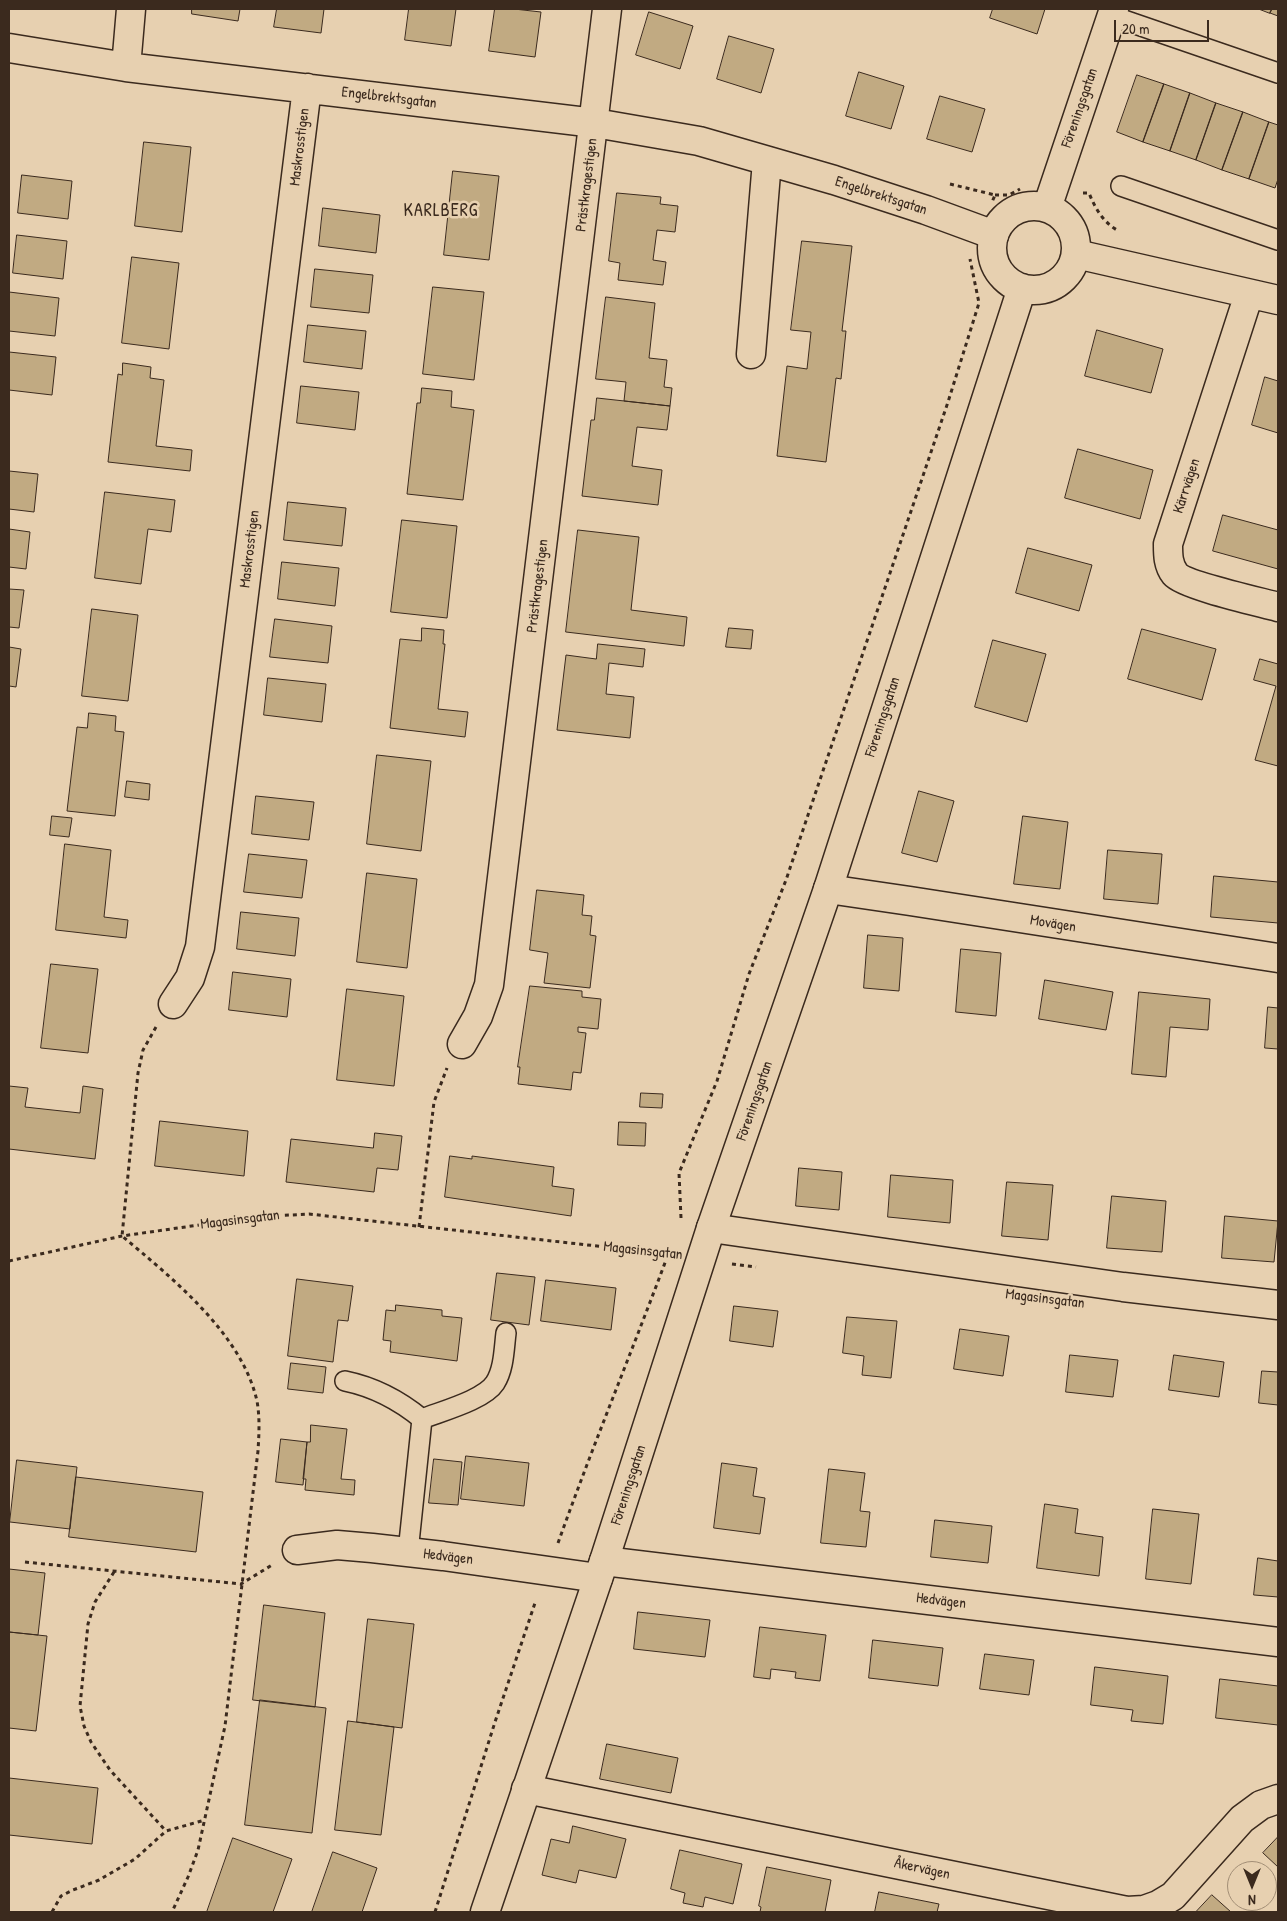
<!DOCTYPE html>
<html>
<head>
<meta charset="utf-8">
<style>
  body { margin:0 }
  #map { position:relative; width:1287px; height:1921px; overflow:hidden; background:#e7d0b0; font-family:"Patrick Hand",sans-serif }
  canvas { display:block }
  .frame { position:absolute; inset:0; border:10px solid #3b2a1e; pointer-events:none }
  .north { position:absolute; left:1227px; top:1861px; width:50px; height:50px; box-sizing:border-box; background:#e7d0b0; border:1px solid #a28e76; border-radius:50%; rotate:180deg; font-size:14px; font-weight:700; line-height:20px; text-align:center; color:#3b2a1e }
  .north::after { content:''; display:block; margin:auto; width:18px; height:22px; background:#3b2a1e; clip-path:polygon(50% 0,100% 100%,50% 72%,0 100%) }
  .scale { position:absolute; left:1114px; top:20px; width:95px; height:22px; box-sizing:border-box; border:2px solid #3b2a1e; border-top:0; padding-left:6px; font-size:15px; line-height:18px; white-space:nowrap; color:#3b2a1e; -webkit-text-stroke:4px #e7d0b0; paint-order:stroke }
</style>
</head>
<body>
<div id="map">
<canvas width="1287" height="1921"></canvas>
<div class="frame"></div>
<div class="north">N</div>
<div class="scale">20 m</div>
</div>
<script>
const ctx = document.querySelector('canvas').getContext('2d');
ctx.lineJoin = 'round';
function paint(path, color) { ctx.fillStyle = color; ctx.fill(path, 'evenodd'); }
function trace(path, color, width, dash) { ctx.strokeStyle = color; ctx.lineWidth = width; ctx.lineCap = dash ? 'butt' : 'round'; ctx.setLineDash(dash || []); ctx.stroke(path); }
function drawText(font, color, halo, rows, align = 'center') {
  ctx.font = font + ' "Patrick Hand",sans-serif'; ctx.lineWidth = 5; ctx.setLineDash([]); ctx.textBaseline = 'middle'; ctx.strokeStyle = halo; ctx.fillStyle = color; for (const [text, x, y, turn = 0] of rows) {
    ctx.save(); ctx.translate(x, y); ctx.rotate((+turn || 0) * Math.PI / 180); ctx.textAlign = isNaN(turn) ? turn : align; if (halo) ctx.strokeText(text, 0, 0); ctx.fillText(text, 0, 0); ctx.restore();
  }
}
const building = new Path2D(`
  M192,9H240L238,21L192,14Z
  M277,9H324L321,33L274,27Z
  M409,9H456L451,46L405,40Z
  M495,9H514L541,12L535,57L489,51Z
  M993,9H1045L1037,34L990,18Z
  M1259,9H1272L1270,13Z
  M1272,9H1278V16L1270,13Z
  M649,12L693,26L680,69L636,55Z
  M729,36L774,49L761,93L717,79Z
  M859,72L904,86L891,129L846,116Z
  M1137,75L1164,84L1143,142L1117,132Z
  M1164,84L1190,93L1170,151L1143,142Z
  M1190,93L1216,103L1196,160L1170,151Z
  M940,96L985,109L972,152L927,139Z
  M1216,103L1243,112L1222,170L1196,160Z
  M1243,112L1269,122L1249,179L1222,170Z
  M1269,122L1278,125V179L1275,188L1249,179Z
  M144,142L191,147L182,232L135,226Z
  M453,171L499,176L489,260L444,255Z
  M22,175L72,181L68,219L18,213Z
  M617,193L661,197L660,204L678,206L675,232L657,230L653,260L666,262L663,285L618,280L620,263L609,261Z
  M323,208L380,215L376,253L319,246Z
  M17,235L67,241L63,279L13,273Z
  M802,241L852,246L842,331H846L841,379L836,378L826,462L777,456L787,366L807,369L811,332L791,330Z
  M132,257L179,263L169,349L122,343Z
  M315,269L373,275L369,313L311,307Z
  M433,287L484,292L474,380L423,374Z
  M9,292L59,298L55,336L9,331Z
  M606,297L655,303L649,358L667,360L664,387L672,388L670,406L624,401L626,382L596,379Z
  M308,325L366,331L362,369L304,362Z
  M1097,330L1163,349L1151,393L1085,376Z
  M9,352L56,357L52,395L9,390Z
  M123,363L151,367L150,378L164,380L156,446L192,450L190,471L108,462L118,374L122,375Z
  M1265,377L1278,381V433L1252,425Z
  M301,386L359,392L355,430L297,423Z
  M422,388L452,391L451,407L474,410L463,500L407,494L417,403H420Z
  M597,398L670,406L667,430L637,427L632,466L662,470L658,505L582,496L591,420H594Z
  M1078,449L1153,470L1140,519L1065,498Z
  M9,471L38,474L34,512L9,509Z
  M105,492L175,500L171,532L148,529L141,584L95,578Z
  M288,502L346,508L342,546L284,540Z
  M1223,515L1278,530V569L1213,551Z
  M402,520L457,526L447,618L391,612Z
  M9,529L30,532L26,569L9,567Z
  M578,530L639,537L631,610L687,617L684,646L566,632Z
  M1028,548L1092,565L1079,611L1016,593Z
  M282,562L339,568L335,606L278,599Z
  M9,589L24,590L19,628L9,627Z
  M92,609L138,615L128,701L82,696Z
  M275,619L332,626L328,663L270,657Z
  M422,628L444,630L443,644H445L438,709L468,712L465,737L390,728L400,639L421,641Z
  M729,628L753,630L751,649L726,647Z
  M1142,629L1216,649L1202,700L1128,679Z
  M993,640L1046,654L1027,722L975,707Z
  M598,644L645,649L643,667L609,663L606,694L634,697L630,738L557,730L566,655L596,659Z
  M9,647L21,649L16,687L9,686Z
  M1260,659L1278,664V766L1255,760L1276,686L1254,680Z
  M268,678L326,684L322,722L264,715Z
  M89,713L116,716L115,731L124,732L115,816L67,811L77,727L87,728Z
  M377,755L431,761L421,851L367,844Z
  M127,781L150,784L149,800L125,797Z
  M919,791L954,801L937,862L902,853Z
  M256,796L314,802L309,840L252,834Z
  M52,816L72,818L69,837L50,835Z
  M1023,816L1068,822L1060,889L1014,884Z
  M65,844L111,850L104,917L128,920L126,938L56,930Z
  M1108,850L1162,854L1158,904L1104,899Z
  M249,854L307,860L302,898L244,892Z
  M367,873L417,879L407,968L357,962Z
  M1214,876L1278,882V923L1211,917Z
  M537,890L584,895L582,915L592,916L590,935L596,936L590,988L544,983L548,953L530,950Z
  M241,912L299,918L295,956L237,949Z
  M868,935L903,938L899,991L864,988Z
  M961,949L1001,953L996,1016L956,1012Z
  M51,964L98,969L88,1053L41,1048Z
  M233,972L291,979L287,1017L229,1010Z
  M1045,980L1113,992L1106,1030L1039,1019Z
  M530,986L582,991V997L601,999L598,1029L578,1027V1032L586,1033L581,1073L573,1072L571,1090L518,1084L520,1067H518Z
  M347,989L404,996L394,1086L337,1080Z
  M1139,992L1210,999L1208,1030L1170,1027L1166,1077L1132,1074Z
  M1268,1007L1278,1008V1049L1265,1048Z
  M9,1086L28,1088L25,1107L80,1113L83,1086L103,1089L95,1159L9,1149Z
  M641,1093L663,1094L662,1108L640,1107Z
  M160,1121L248,1131L244,1176L155,1166Z
  M619,1122L646,1123L645,1146L618,1145Z
  M375,1133L402,1136L398,1170L377,1168L374,1192L286,1182L291,1139L373,1148Z
  M450,1156L472,1159V1156L554,1167L552,1186L574,1189L571,1216L445,1197Z
  M799,1168L842,1172L839,1210L796,1206Z
  M891,1175L953,1180L950,1223L888,1217Z
  M1007,1182L1053,1185L1048,1240L1002,1236Z
  M1112,1196L1166,1201L1162,1252L1107,1248Z
  M1225,1216L1278,1221L1274,1262L1222,1258Z
  M497,1273L535,1277L529,1325L491,1320Z
  M297,1279L353,1286L348,1321L338,1320L333,1362L288,1356Z
  M546,1280L616,1288L611,1330L541,1321Z
  M396,1305L442,1310V1316L462,1318L457,1361L390,1352L391,1341L383,1340L386,1310L395,1311Z
  M734,1306L778,1311L773,1347L730,1341Z
  M847,1317L897,1321L891,1378L862,1375L864,1356L843,1353Z
  M960,1329L1009,1336L1003,1376L954,1369Z
  M1070,1355L1118,1360L1113,1397L1066,1392Z
  M1174,1355L1224,1362L1219,1397L1169,1390Z
  M291,1363L326,1367L323,1393L288,1389Z
  M1262,1371L1278,1372V1405L1259,1403Z
  M311,1425L347,1429L341,1479L355,1480L354,1495L305,1490L306,1479H303L307,1442H310Z
  M281,1439L307,1442L303,1485L276,1482Z
  M466,1456L529,1463L524,1506L461,1499Z
  M434,1459L462,1462L458,1505L429,1503Z
  M17,1460L77,1467L70,1529L10,1522Z
  M722,1463L757,1468L753,1496L765,1498L760,1534L714,1528Z
  M829,1469L865,1473L860,1511L870,1512L866,1547L821,1543Z
  M76,1477L203,1492L196,1552L69,1537Z
  M1045,1504L1078,1509L1075,1533L1103,1537L1099,1576L1037,1568Z
  M1153,1509L1199,1514L1191,1584L1146,1579Z
  M935,1520L992,1526L988,1563L931,1557Z
  M1258,1558L1278,1561V1597L1254,1595Z
  M9,1569L45,1573L38,1635L9,1632Z
  M264,1605L325,1613L315,1707L253,1700Z
  M638,1612L710,1620L705,1657L634,1649Z
  M368,1619L414,1624L402,1728L357,1722Z
  M760,1627L826,1635L820,1681L795,1678L796,1672L771,1669L770,1679L754,1677Z
  M9,1632L47,1636L36,1731L9,1728Z
  M873,1640L943,1648L938,1686L869,1678Z
  M985,1654L1034,1660L1029,1695L980,1689Z
  M1095,1667L1168,1676L1163,1724L1131,1721L1133,1710L1091,1705Z
  M1220,1679L1278,1686V1725L1216,1718Z
  M260,1700L326,1708L312,1833L245,1825Z
  M348,1721L394,1727L381,1835L335,1830Z
  M607,1744L678,1758L671,1793L600,1779Z
  M9,1778L98,1788L92,1844L9,1835Z
  M573,1826L626,1839L616,1878L579,1870L576,1883L542,1875L551,1839L569,1843Z
  M1278,1837V1867L1263,1853Z
  M233,1838L292,1859L273,1912H207Z
  M680,1850L742,1864L733,1904L705,1897L703,1907L683,1903L685,1893L671,1889Z
  M333,1852L377,1868L362,1912H312Z
  M767,1867L831,1880L825,1912H760L761,1907L759,1906Z
  M879,1892L939,1904L937,1912H875Z
  M1212,1895L1231,1912H1196Z`);
const path = new Path2D(`
  M950,184L995,195L992,202
  M1083,193H1089C1095,208 1103,222 1117,230
  M995,195H1009L1020,189
  M156,1027L143,1050L138,1073L122,1236C172,1278 242,1334 257,1401C260,1418 259,1434 258,1451L225,1726L198,1850L188,1877L172,1912
  M681,1218L679,1173L717,1081L749,974L786,880L948,402L979,303L970,259
  M419,1227L434,1102L447,1068
  M9,1261L122,1236L255,1217L309,1214L669,1254
  M732,1264L756,1267
  M558,1543C593,1445 633,1349 669,1252
  M25,1562L241,1584L272,1565
  M114,1572L95,1602L88,1624L80,1706L84,1726L91,1742L110,1770L166,1831
  M52,1912L61,1896L73,1890L99,1880L135,1859L166,1831L205,1820
  M435,1912L495,1722L536,1600`);
const lane = new Path2D(`
  M1112,16L1278,73
  M1121,186L1278,240
  M345,1381C374,1387 399,1400 422,1419
  M408,1552L422,1419C442,1411 484,1400 495,1383C504,1369 504,1349 506,1333`);
const street = new Path2D(`
  M9,48L126,67L595,123L699,141L834,180L926,210L994,235
  M126,67L131,9
  M1076,254L1278,300
  M1249,294L1168,544C1168,555 1168,565 1175,574C1184,585 1260,602 1278,607
  M751,354L767,161
  M828,889L910,901L1278,958
  M173,1004L190,978L200,947L307,88
  M462,1044L478,1016L489,985L607,9
  M711,1228L1123,1287L1278,1305
  M297,1550L337,1545L372,1548L443,1556L598,1578
  M604,1561L1278,1642
  M526,1789L1127,1911L1144,1910L1158,1905L1173,1896L1242,1819L1261,1805L1278,1799`);
const secondary = new Path2D(`
  M992 248a42 42 0 1 1 84 0a42 42 0 1 1-84 0Z
  M1047,208L1114,9
  M485,1912L604,1561L711,1228L828,889L1022,288`);
const streetNames = [
  ["Engelbrektsgatan",389,98,7],
  ["Föreningsgatan",1080,108,-71],
  ["Maskrosstigen",300,147,-83],
  ["Prästkragestigen",587,185,-83],
  ["Engelbrektsgatan",881,196,18],
  ["Kärrvägen",1187,486,-72],
  ["Maskrosstigen",250,549,-83],
  ["Prästkragestigen",538,586,-83],
  ["Föreningsgatan",883,717,-72],
  ["Movägen",1053,924,9],
  ["Föreningsgatan",755,1101,-71],
  ["Magasinsgatan",240,1220,-7],
  ["Magasinsgatan",643,1251,6],
  ["Magasinsgatan",1045,1299,7],
  ["Föreningsgatan",629,1485,-72],
  ["Hedvägen",448,1557,7],
  ["Hedvägen",941,1601,7],
  ["Åkervägen",922,1869,12]
];
const quarterNames = [
  ["KARLBERG",441,211]
];
paint(building, '#c1aa82');
trace(building, '#3b2a1e', 1);
trace(lane, '#3b2a1e', 22);
trace(street, '#3b2a1e', 31);
trace(secondary, '#3b2a1e', 31);
trace(path, '#3b2a1e', 3, [4, 4]);
trace(lane, '#e7d0b0', 19);
trace(street, '#e7d0b0', 28);
trace(secondary, '#e7d0b0', 28);
drawText('15px', '#3b2a1e', '#e7d0b0', streetNames);
ctx.letterSpacing = '1px';
drawText('18px', '#3b2a1e', '#e7d0b0', quarterNames);
ctx.letterSpacing = '0px';
</script>
</body>
</html>
